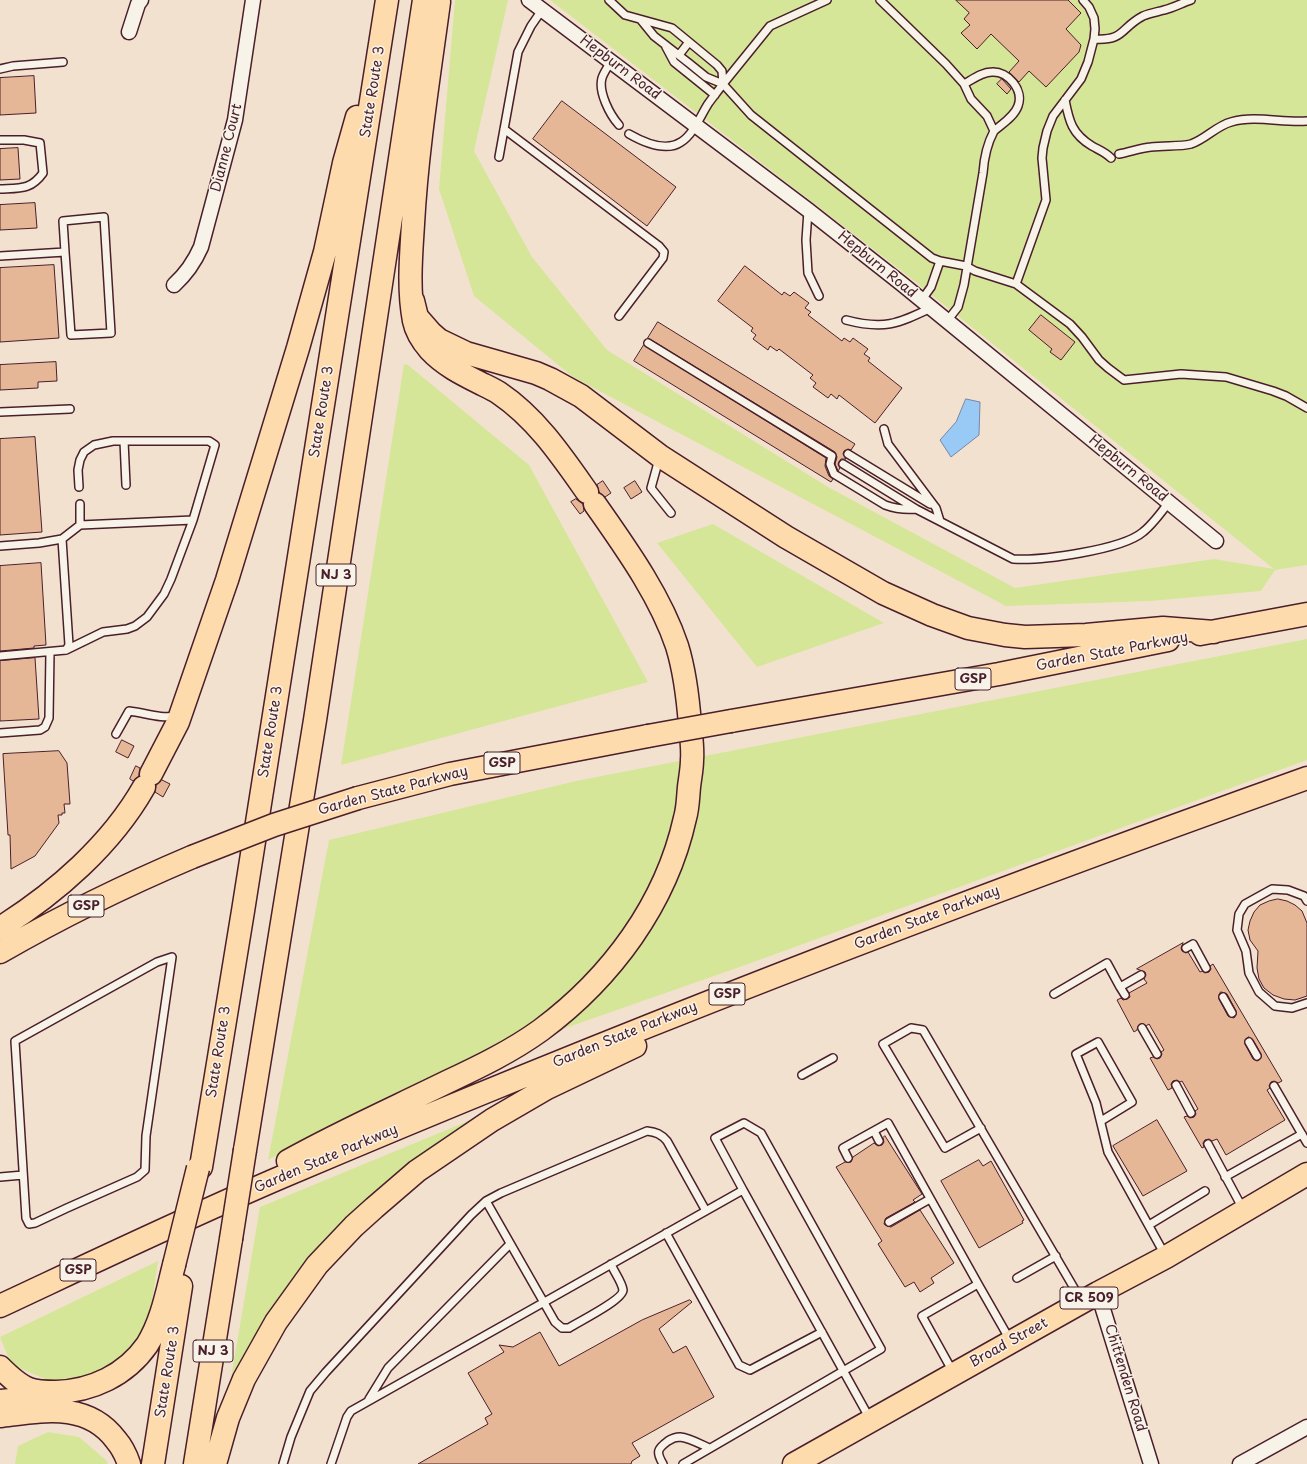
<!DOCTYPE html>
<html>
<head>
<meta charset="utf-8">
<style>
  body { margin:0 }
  canvas { display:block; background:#f2e1cf }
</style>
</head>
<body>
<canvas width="1307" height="1464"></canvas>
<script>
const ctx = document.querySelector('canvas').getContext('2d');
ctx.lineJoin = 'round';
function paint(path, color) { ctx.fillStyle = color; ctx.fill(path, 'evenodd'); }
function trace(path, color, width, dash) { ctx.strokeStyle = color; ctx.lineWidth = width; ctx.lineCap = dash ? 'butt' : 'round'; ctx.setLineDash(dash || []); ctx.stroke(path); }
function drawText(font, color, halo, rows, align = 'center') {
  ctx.font = font + ' "Playpen Sans",sans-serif'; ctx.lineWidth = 3; ctx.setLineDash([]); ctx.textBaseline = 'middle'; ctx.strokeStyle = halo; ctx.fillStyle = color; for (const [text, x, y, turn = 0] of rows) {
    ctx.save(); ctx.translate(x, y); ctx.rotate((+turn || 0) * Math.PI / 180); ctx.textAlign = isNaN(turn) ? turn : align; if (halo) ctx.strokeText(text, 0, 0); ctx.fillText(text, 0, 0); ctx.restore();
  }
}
const green = new Path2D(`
  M455,0H508L474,151L532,257L607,350L828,487L1015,588L1214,559L1274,569L903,272L550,0H1307V565L1275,570L1261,591L1151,601L1006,606L573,377L474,296L439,189Z
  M404,364L408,365L529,465L648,682L341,765Z
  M713,524L884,623L757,667L657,543Z
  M1307,639V760L751,963L440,1072L380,1100L268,1160L329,840L576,781Z
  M473,1119L443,1146L405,1173L229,1390L260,1207Z
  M158,1261L149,1322L119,1360L81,1381L47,1380L11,1364L0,1337Z
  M48,1432L79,1437L107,1461L108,1464H15L18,1446Z`);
const water = new Path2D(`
  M966,399L980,402L979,435L951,457L940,440L956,422Z`);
const building = new Path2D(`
  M956,0H1068L1081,13L1066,29L1081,45L1079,52L1046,87L1029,71L1019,82L1009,72L1019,61L991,34L977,49L961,33L970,25L964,19L969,13Z
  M34,76L36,113L0,115V78Z
  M1002,79L1011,89L1007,94L997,84Z
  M562,101L676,187L647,226L533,139Z
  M18,148L20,179L0,180V149Z
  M35,203L37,228L0,230V205Z
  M54,265L59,338L0,342V268Z
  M745,266L782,295L784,292L790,296L794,292L809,303L805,308L811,312L808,315L842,341L844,338L850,342L853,338L868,349L864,354L870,358L868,361L902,388L875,423L839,395L837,399L831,394L828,398L813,387L816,383L810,378L813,375L779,349L777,351L770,346L768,350L753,339L756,335L751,331L753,328L718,301Z
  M1041,315L1075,342L1061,360L1050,352L1052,349L1029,330Z
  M658,322L855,444L851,450L848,449L844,451L843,454L846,459H841L839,462L838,464L840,468L838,471L835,464L837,457L835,452L648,338Z
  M644,345L826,458L825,466L829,476L833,479L831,482L634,361Z
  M56,362L57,381L38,382V388L0,390V365Z
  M35,437L42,532L0,535V439Z
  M603,481L611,493L605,497L599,492L597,485Z
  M635,481L642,492L631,499L624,488Z
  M576,499L583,504L584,511L580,514L571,502Z
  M41,563L46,645L34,646V648L0,651V566Z
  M35,658L39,719L0,721V661Z
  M122,740L134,746L128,758L116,752Z
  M59,751L67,763L70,804H64L65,813H62V815H58L59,823L35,856L11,869L10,835H8L3,754Z
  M136,766L140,768L139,776L133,781L130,779Z
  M162,780L170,784L163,797L155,792L156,785Z
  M1278,899L1287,901L1295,905L1302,911L1307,923V996L1295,1000L1284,999L1273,995L1264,988L1259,979L1257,968L1258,951L1250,940L1248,930L1250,921L1254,912L1260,905L1269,901Z
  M1183,943L1181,948L1182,951L1186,953L1188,952L1200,972L1202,971L1205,973L1209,972L1211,969L1210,966L1213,964L1282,1081L1278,1083L1274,1081L1271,1082L1269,1086L1270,1088L1267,1090L1285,1120L1226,1155L1217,1139L1212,1141L1209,1139L1205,1140L1203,1143L1204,1147L1202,1148L1184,1117L1187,1116L1190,1118L1194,1117L1196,1114L1195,1111L1198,1109L1182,1081L1180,1082L1177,1080L1173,1081L1171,1084L1172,1088L1168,1090L1150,1058L1153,1057L1157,1059L1160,1058L1162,1054L1161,1052L1164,1050L1149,1024L1146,1026L1144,1024H1140L1138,1026L1137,1030L1134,1032L1117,1000L1121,998L1123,1000L1127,999L1130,997L1129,993L1147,983L1144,979L1146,975L1145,972L1137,969ZM1221,992L1225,993L1227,994L1236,1011V1015L1234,1018L1230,1017L1228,1016L1219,999V995ZM1249,1037L1253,1040L1261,1054V1058L1259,1060L1257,1061L1253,1059L1245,1044V1040Z
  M1157,1120L1187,1171L1143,1196L1113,1146Z
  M885,1136L922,1194L913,1200L915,1202L886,1218L885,1220L884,1224L887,1226L891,1227L920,1210L954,1263L931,1278L934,1283L920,1292L914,1282L905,1287L878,1244L882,1241L836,1167L845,1162H851L853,1157L874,1143L878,1146L882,1145L884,1142L883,1138Z
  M979,1160L983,1166L991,1161L1024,1220L1022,1221L1023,1223L979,1248L941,1181Z
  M690,1300L692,1302L659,1329L673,1353L686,1346L714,1397L632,1443L640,1456L632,1461L631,1464H418L488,1424L485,1418L492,1414L468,1373L504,1352L499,1345L513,1347L540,1332L559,1366L642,1320Z`);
const lane = new Path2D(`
  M609,0L625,15L672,28L717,65L722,71L723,84
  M880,0L946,64L964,84L971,99L987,116L994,131C987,144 984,158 983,173L964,285L958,307L947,321
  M641,20L654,36L690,64L706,77L723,84
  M1094,39C1125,41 1120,28 1143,16C1150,13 1157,12 1164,10C1173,8 1182,3 1191,0
  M666,47L674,62L715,95
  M679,55L689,42
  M611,61C608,67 604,72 602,78C598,92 610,115 619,125
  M0,69L13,66L63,62
  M723,84L770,26L827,0
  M964,84C973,79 982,72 992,72C1008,71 1024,90 1018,106C1014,117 1002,124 994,131
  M1065,100C1069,121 1072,134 1092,146C1099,150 1105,152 1111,158
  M504,129L659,246L664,252L663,258L619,316
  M629,134C643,142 666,152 681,142C693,135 701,115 708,104C713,97 718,91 723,84L751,115L932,258L940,261L966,266L975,271L1016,284L1070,324L1082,337L1099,360L1108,368L1124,380L1181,374L1226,377L1273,391L1286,396L1307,408
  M0,140H24L40,143L43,173C31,190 20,188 0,189
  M1119,154C1130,152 1140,148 1151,147C1164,145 1179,147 1191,144C1206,139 1216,126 1231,122C1256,115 1282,123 1307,121
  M499,157L518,52L531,26L542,10
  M808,211L806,240L808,273L819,296
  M0,256L65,252L71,335L111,333L104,217L63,221L65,252
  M1016,284L1046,200L1042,158L1043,148L1047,131L1053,116L1081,79L1088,62L1094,39L1095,29L1094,18L1089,7L1083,0
  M921,301L931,287L940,261
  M846,320C884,330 897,324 931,308
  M648,343L832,456L830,464L834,474L885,505C896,509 905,510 916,509L1013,559C1040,561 1122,550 1143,532C1153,524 1161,513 1169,502
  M0,412L70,409
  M884,429L888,444L936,508L940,521
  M124,441L126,485
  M848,454L930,504
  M659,459L651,488L671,513
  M843,464L916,509
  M79,487L78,470L80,460L84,452L94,445L113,441H209L215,445L193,520
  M80,504V525
  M0,546L39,543L62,539L69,645L66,650
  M0,656L66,650L103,632L127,629L135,626L147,617L164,594L171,579L193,520L80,525L62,539
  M0,733L40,730L45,727L49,718L50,652
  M116,734L129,711C146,713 160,719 177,716
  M1307,901L1304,896L1288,890L1272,889L1245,904L1239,914L1237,930L1246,951L1249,973L1259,992L1275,1006L1292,1008L1307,1003
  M1186,948L1193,944L1206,968
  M172,957L146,1136L145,1170L137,1177L67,1208L35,1223L29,1224L26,1218L15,1041L157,962Z
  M1054,994L1107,963L1120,987
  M1125,995L1120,987L1141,975
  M1223,997L1232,1013
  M1142,1028L1157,1054
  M1249,1042L1257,1056
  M802,1075L833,1058
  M1176,1085L1191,1113
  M1274,1086L1307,1143
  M1101,1121L1132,1102L1098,1042L1076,1054L1096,1103L1108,1152L1165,1255
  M981,1128L945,1148L883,1044L911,1028L923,1030C976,1120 1029,1210 1081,1300
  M874,1131L879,1141
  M1208,1144L1243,1209
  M848,1158L843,1148L888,1123L978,1284
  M0,1177L23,1175
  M1225,1177L1302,1134
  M486,1201L555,1322L562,1328H569C578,1322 623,1300 623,1290C622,1282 614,1272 611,1264
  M889,1222L930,1199
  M1149,1225L1205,1191
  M666,1233L739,1365L750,1370L822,1332
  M1017,1278L1056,1256
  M953,1372L922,1316L978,1284L1010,1340
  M369,1399L388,1368L510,1244
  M283,1464L291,1437L310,1391L326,1372L471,1215L486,1201L501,1193L647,1131C656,1132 661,1134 667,1141L706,1211
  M331,1464L347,1417L351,1411L743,1190L870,1419
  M663,1464C656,1452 657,1449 668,1441C671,1439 676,1437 680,1437C690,1438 700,1444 709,1448
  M683,1464L881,1349L761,1133L744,1123L715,1138L743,1190`);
const street = new Path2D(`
  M529,0L808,210L902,284L1216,541
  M129,32L138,4L141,0
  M174,285C186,274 194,263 201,247L235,120L253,0
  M1098,1293L1151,1464
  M1240,1464L1307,1427`);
const primary = new Path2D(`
  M794,1464L1098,1293L1166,1257L1307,1174`);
const highway = new Path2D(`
  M439,2C429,76 417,150 413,224C411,256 408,289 414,321C416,331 423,342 430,350C444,365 462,374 480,383C486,386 493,389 499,393C536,418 561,455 587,492
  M413,301L417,317L431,333L439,340L466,353L536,373L550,379L581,396L660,456L786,537L883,593L932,615L968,628L1005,635L1025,637L1086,635L1163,628L1214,632
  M1200,634L1307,614
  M731,721L999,674L1168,640
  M151,774L178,722L227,580L298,348L325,252L344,163L357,117
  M358,798L450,774L648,736
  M0,928C56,893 111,845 144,787
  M0,952C62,916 126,885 192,857
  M245,1150L315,720L424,0
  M288,1161C340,1132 394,1108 447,1082C479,1067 512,1051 541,1030C611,978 666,904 685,818C688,808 688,797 689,787C690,778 692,769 692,760C693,748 691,736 690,725C688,698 685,672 677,646C660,595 625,547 595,504
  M201,1167L243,911L387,0
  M0,1306C94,1262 188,1217 284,1176C620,1033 962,901 1307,778
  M0,1367C8,1375 18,1385 29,1389C37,1392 47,1392 56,1392C92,1391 126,1375 147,1345C162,1321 167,1292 174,1265
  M0,1401L30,1398L40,1394
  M0,1416C42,1411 87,1401 116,1440C122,1447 126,1455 129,1464
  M153,1464L181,1286
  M195,1464L231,1239
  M215,1464L228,1418L244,1379L276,1322L317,1265L354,1226L374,1208L417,1171L492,1120L547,1088L635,1046`);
const highwayBridge = new Path2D(`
  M648,736L731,721
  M192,857L274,825L358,798
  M231,1239L245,1150
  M174,1265L198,1168`);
const shields = [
  [336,575,40],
  [973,679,36],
  [502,763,36],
  [86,906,36],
  [727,994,36],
  [78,1270,36],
  [1089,1298,58],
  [213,1351,40]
];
const shieldNames = [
  ["NJ 3",336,575],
  ["GSP",973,679],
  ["GSP",502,763],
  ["GSP",86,906],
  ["GSP",727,994],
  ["GSP",78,1270],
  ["CR 509",1089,1298],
  ["NJ 3",213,1351]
];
const streetNames = [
  ["Hepburn Road",620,68,37],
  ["State Route 3",373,92,-81],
  ["Dianne Court",227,148,-76],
  ["Hepburn Road",877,265,39],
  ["State Route 3",322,412,-81],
  ["Hepburn Road",1128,469,39],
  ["Garden State Parkway",1112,652,-11],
  ["State Route 3",271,732,-81],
  ["Garden State Parkway",393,791,-15],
  ["Garden State Parkway",927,918,-21],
  ["Garden State Parkway",625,1035,-22],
  ["State Route 3",219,1052,-81],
  ["Garden State Parkway",326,1159,-23],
  ["Broad Street",1009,1343,-29],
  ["State Route 3",168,1372,-81],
  ["Chittenden Road",1125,1378,73]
];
paint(green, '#d6e699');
paint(water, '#99c9f5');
trace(water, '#7985a4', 1);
paint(building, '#e6b796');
trace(building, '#4a1f2b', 1);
trace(lane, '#4a1f2b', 10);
trace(street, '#4a1f2b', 17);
trace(primary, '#4a1f2b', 25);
trace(highway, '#4a1f2b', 25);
trace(lane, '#f7f3e8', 7);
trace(street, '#f7f3e8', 14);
trace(primary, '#fedbac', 22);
trace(highway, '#fedbac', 22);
trace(highwayBridge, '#4a1f2b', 25, []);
trace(highwayBridge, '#fedbac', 22);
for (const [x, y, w] of shields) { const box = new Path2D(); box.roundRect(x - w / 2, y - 11, w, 22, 3); ctx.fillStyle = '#f7f3e8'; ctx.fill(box); trace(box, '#4a1f2b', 1); }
drawText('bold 13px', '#4a1f2b', null, shieldNames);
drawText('14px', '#4a1f2b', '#f7f3e8', streetNames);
</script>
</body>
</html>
